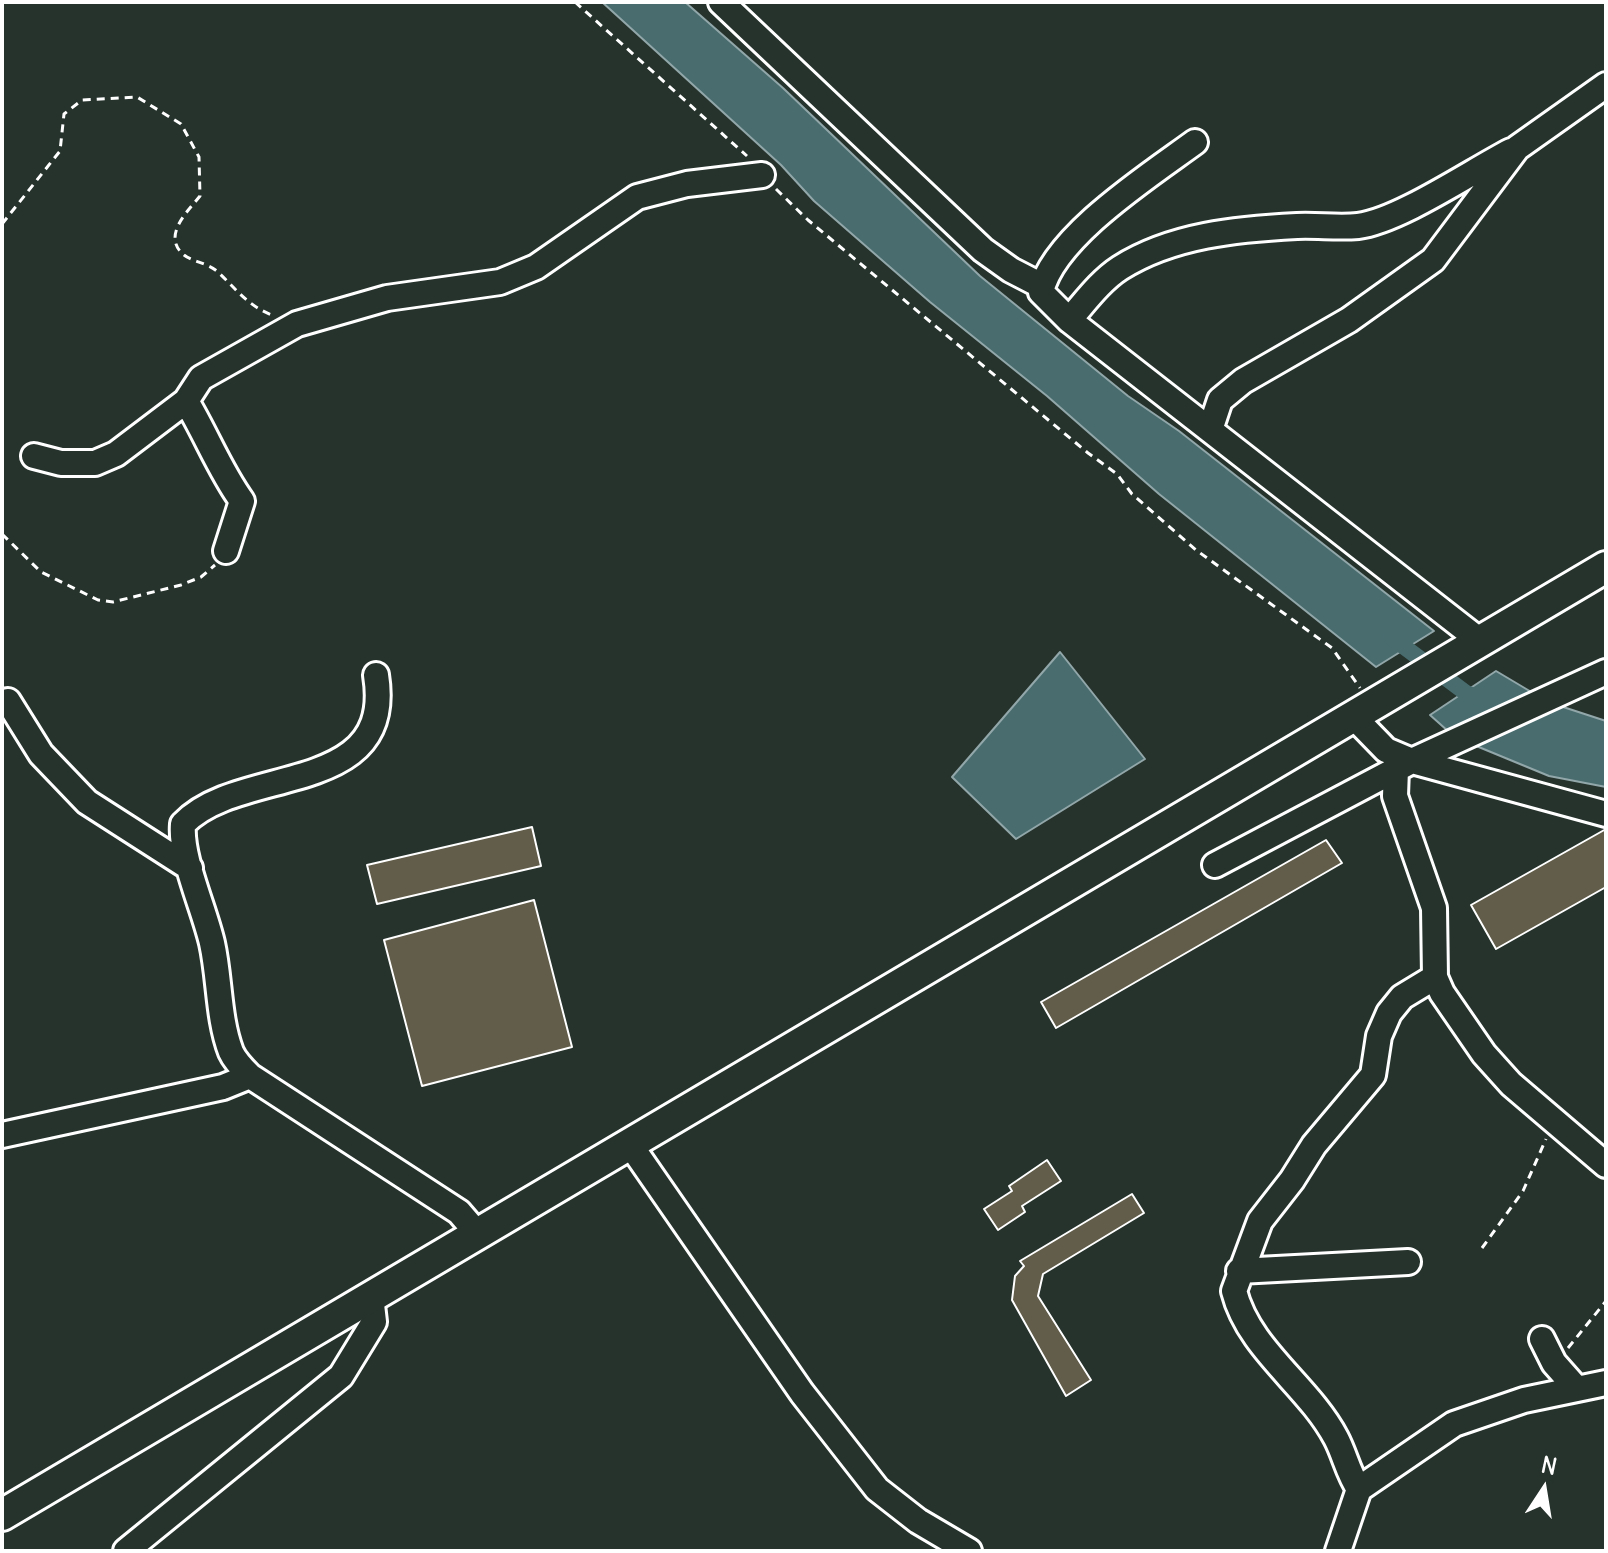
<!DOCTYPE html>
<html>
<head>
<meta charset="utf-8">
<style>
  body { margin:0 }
  #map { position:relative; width:1608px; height:1553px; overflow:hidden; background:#26332d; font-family:Delius,sans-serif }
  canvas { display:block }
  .frame { position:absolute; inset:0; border:4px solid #fff; pointer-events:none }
  .north { position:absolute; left:1504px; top:1449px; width:80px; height:80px; -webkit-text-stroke:6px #26332d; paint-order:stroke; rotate:12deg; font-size:22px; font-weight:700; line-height:32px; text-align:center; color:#fff }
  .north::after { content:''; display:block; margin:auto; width:28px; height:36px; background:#fff; clip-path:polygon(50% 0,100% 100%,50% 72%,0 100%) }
</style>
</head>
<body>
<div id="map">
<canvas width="1608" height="1553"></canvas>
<div class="frame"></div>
<div class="north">N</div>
</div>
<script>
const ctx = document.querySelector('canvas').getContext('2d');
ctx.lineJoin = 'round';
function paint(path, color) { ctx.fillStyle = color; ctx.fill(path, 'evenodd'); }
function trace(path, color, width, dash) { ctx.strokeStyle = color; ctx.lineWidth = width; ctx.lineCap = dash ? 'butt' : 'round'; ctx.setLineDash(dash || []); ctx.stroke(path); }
const water = new Path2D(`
  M602,2H685L783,88L980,276L1128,396L1179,431L1434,631L1376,667L1159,494L1047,396L930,302L814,201L781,165Z
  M1060,652L1145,759L1016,839L952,777Z
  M1496,671L1533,693L1449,732L1430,715Z
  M1554,704L1606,721V787L1549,776L1469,743Z`);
const canal = new Path2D(`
  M1391,637L1466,693L1484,700`);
const building = new Path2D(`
  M532,827L541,866L377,904L367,865Z
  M1606,829V887L1496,949L1471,905Z
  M1326,840L1342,863L1056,1028L1041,1002Z
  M534,900L572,1047L422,1086L384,940Z
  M1047,1160L1061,1181L1022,1206L1025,1212L998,1230L984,1209L1012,1191L1009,1186Z
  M1132,1194L1144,1213L1043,1274L1038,1296L1091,1380L1066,1396L1012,1300L1015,1276L1024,1266L1020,1261Z`);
const path = new Path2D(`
  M575,2L747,156
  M776,189L808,220L1088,453L1117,474L1132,494L1196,550L1332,648L1360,688
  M2,224L60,151L64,114L82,100L137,97L181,124L199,157L200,196C188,211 161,236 184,255C193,262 208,263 218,272C235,288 248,306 272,315
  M2,534L41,572L98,600L113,602L181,585L201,577L215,565
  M1482,1248L1523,1191L1546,1139
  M1568,1348L1606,1301`);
const minor = new Path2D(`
  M721,2L983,250L1011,270L1042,286
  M1195,142C1150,175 1053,237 1041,292L1069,320L1479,640
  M1069,320C1085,302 1100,281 1120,268C1172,235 1238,229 1297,226C1317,225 1338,228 1358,226C1399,221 1472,171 1511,151
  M186,401C206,434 220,471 242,501L226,551
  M1210,430L1220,400L1243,381L1349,320L1433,260L1517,148L1606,85
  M34,456L61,463H95L116,454L186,401L201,378L297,324L387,298L500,282L536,267L637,197L687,184L762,175
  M376,675C396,799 240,764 183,824C180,857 204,908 212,943C220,979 218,1018 231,1052C235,1061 243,1069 250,1076L459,1212L477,1233
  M8,701L41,754L87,802L190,868
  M1352,715L1386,750L1412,761L1606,814
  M1396,769L1395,796L1434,908L1435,977L1442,993L1484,1054L1511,1084L1606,1165
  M1215,865L1412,761L1606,672
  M2,1135L223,1087L250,1076
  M629,1143L802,1393L877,1489L918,1521L969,1551
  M1239,1271L1408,1262
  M1542,1339L1554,1363L1577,1389
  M1359,1489C1348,1473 1345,1455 1336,1438C1308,1385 1249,1350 1234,1291L1260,1221L1292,1180L1314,1145L1373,1075L1379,1036L1389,1013L1402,997L1435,977
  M126,1551L341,1376L374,1322L371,1296
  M1338,1551L1359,1489L1454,1424L1524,1400L1606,1383`);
const major = new Path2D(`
  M2,1515L1606,567`);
paint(water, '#496d6f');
trace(water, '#92a7a9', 2);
trace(canal, '#496d6f', 16);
paint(building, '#615d4a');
trace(building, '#fff', 2);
trace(minor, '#fff', 30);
trace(major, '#fff', 36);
trace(path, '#fff', 3, [8, 6]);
trace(minor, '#26332d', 24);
trace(major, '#26332d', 30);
</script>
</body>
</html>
